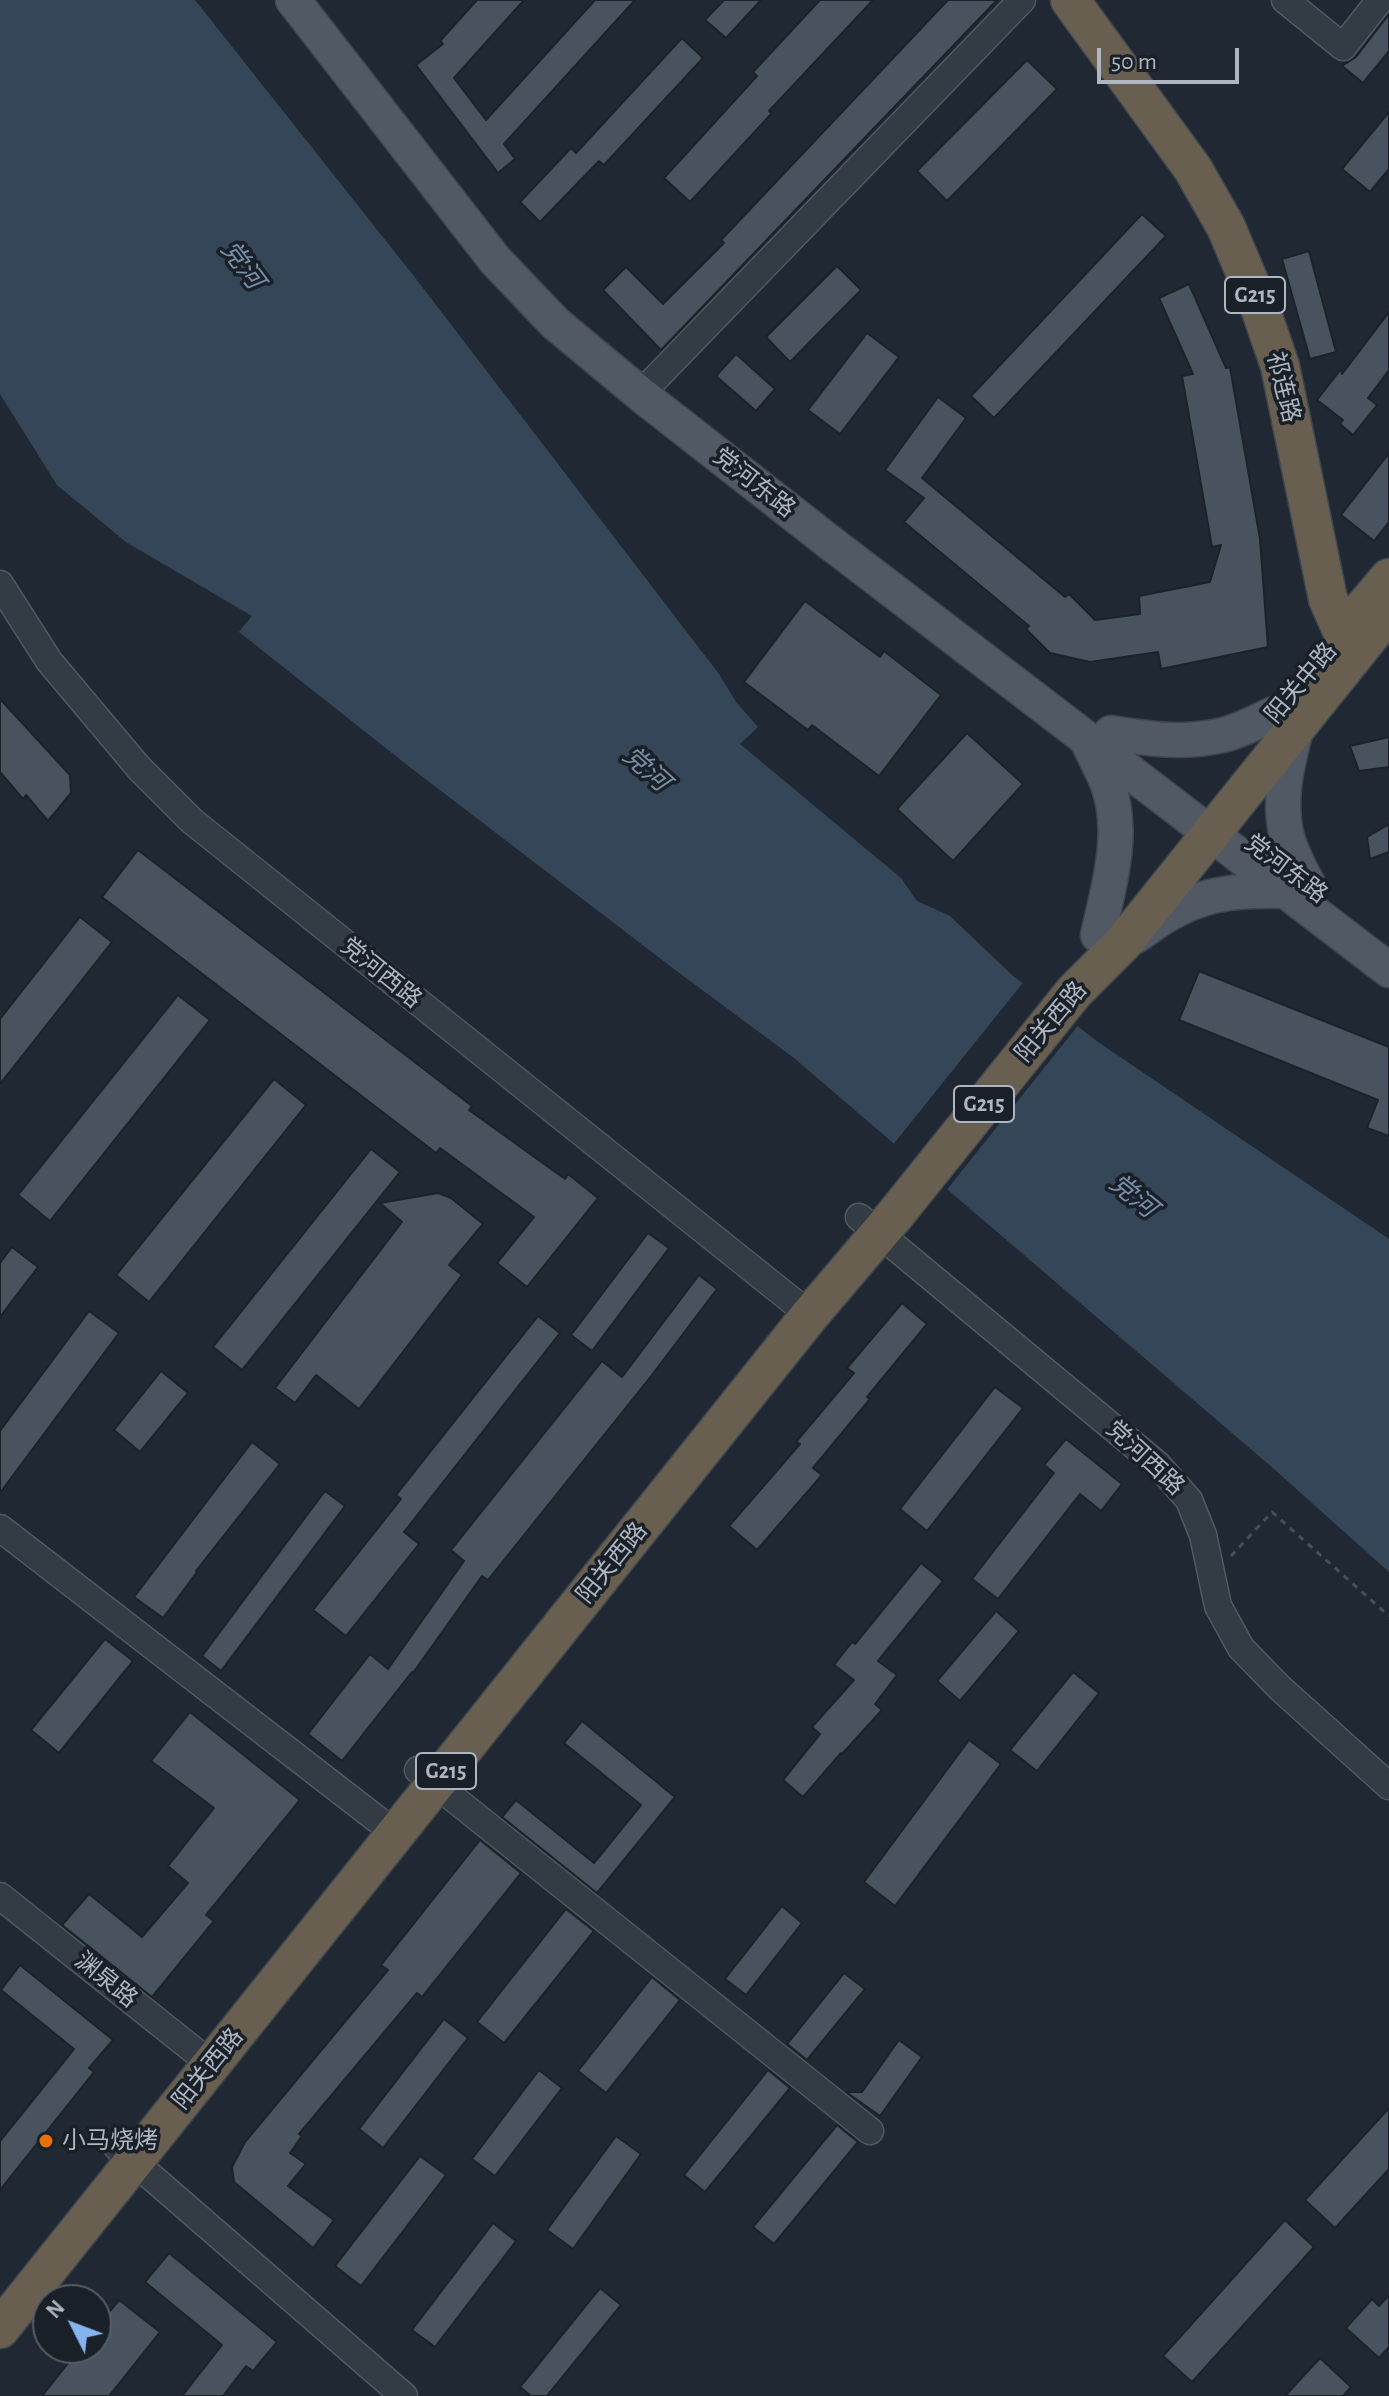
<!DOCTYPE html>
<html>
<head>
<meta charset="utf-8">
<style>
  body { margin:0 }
  #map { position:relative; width:1389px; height:2396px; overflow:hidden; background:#202933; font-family:"Alegreya Sans",sans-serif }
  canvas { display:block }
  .north { position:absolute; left:32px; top:2284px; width:80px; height:80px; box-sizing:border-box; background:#192028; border:2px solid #545c65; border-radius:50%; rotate:312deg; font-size:22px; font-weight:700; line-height:32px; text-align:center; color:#adb6c1 }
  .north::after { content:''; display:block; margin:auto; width:28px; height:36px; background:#86b3ed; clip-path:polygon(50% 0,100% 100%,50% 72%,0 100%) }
  .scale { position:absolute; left:1097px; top:48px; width:142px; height:36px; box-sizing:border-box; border:4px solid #adb6c1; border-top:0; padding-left:10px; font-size:24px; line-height:28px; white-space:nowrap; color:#adb6c1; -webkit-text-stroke:6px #192028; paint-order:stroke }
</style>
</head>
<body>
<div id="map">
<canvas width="1389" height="2396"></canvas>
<div class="north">N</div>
<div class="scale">50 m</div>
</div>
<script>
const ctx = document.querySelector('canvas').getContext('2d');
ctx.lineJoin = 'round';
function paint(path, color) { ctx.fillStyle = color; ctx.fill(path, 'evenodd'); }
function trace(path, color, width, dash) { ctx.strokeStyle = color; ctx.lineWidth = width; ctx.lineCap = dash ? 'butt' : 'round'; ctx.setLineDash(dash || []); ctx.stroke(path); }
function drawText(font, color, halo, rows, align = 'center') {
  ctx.font = font + ' "Alegreya Sans","Noto Sans SC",sans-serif'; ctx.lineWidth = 7; ctx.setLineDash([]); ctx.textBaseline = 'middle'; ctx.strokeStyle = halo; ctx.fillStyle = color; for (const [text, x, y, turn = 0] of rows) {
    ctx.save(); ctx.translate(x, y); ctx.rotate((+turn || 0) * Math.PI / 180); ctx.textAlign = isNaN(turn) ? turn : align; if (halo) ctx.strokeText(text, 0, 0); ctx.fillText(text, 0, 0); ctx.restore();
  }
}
const water = new Path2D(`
  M0,0H195L413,275L719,674L736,702L758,727L740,744L901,878L917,901L950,916L1013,976L1098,1042L1389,1239V1572L1274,1469L794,1058L678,972L411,768L239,632L252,616L126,542L57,485L0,394Z`);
const pier = new Path2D(`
  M1025,980L1080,1023L945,1192L892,1146Z`);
const building = new Path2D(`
  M477,0H524L454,78L486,120L595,0H635L504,144L515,159L498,173L416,65L443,44L440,41Z
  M724,0H761L726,38L705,20Z
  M820,0H873L769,111L772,113L690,202L664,178L757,76L753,72Z
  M948,0H997L661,350L603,290L626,267L663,304L724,243L721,240Z
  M1389,14V51L1363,83L1342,66L1356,57Z
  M682,38L703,58L604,165L599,161L540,222L520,202L571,148L576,153Z
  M1027,60L1057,89L947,201L917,171Z
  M1389,112V169L1370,192L1342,169Z
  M1142,214L1166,236L994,418L971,396Z
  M1309,251L1336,352L1310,359L1282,259Z
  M837,266L861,290L790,362L766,337Z
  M1189,284L1226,368L1230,367L1260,539L1268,647L1161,669L1158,652L1090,662L1050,653L1026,629L1029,626L904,522L924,498L885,470L938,397L966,418L922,478L1065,597L1069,594L1095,620L1140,614L1139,596L1210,582L1221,545L1212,547L1182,376L1193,374L1159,298Z
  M1389,312V370L1368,398L1377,405L1353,435L1340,424L1343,420L1317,400L1341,369L1342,374Z
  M867,333L899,357L840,434L808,410Z
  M736,354L775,389L756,411L716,376Z
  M1389,453V522L1374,541L1341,515Z
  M805,601L880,657L884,651L941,695L879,776L812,725L808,730L744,682Z
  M0,699L70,775L71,793L48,821L26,795L23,799L0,772Z
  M967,733L1023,784L953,861L897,809Z
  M1389,737V767L1359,771L1350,746Z
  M1389,824V852L1370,859L1367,837Z
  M138,850L472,1106L469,1110L565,1179L568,1174L598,1198L527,1287L497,1263L534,1217L440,1148L436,1153L102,897Z
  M80,917L112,942L0,1084V1019Z
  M1199,971L1389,1047V1136L1367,1128L1378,1100L1179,1020Z
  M178,995L210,1020L50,1221L18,1195Z
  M274,1079L306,1105L149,1302L116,1275Z
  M371,1149L400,1172L242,1370L213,1347Z
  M438,1193L451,1198L483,1224L449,1265L462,1275L359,1409L316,1375L295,1403L275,1388L402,1222L380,1203Z
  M648,1233L669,1248L592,1351L571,1335Z
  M12,1247L38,1267L0,1317V1263Z
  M699,1275L717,1289L652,1375L488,1580L482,1576L413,1673L412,1672L342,1761L308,1734L370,1654L388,1669L464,1561L451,1550L602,1361L622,1377Z
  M902,1303L927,1324L867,1397L870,1399L813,1468L822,1475L757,1550L729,1526L800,1444L796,1442L854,1373L847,1368Z
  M89,1311L119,1333L0,1493V1431Z
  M538,1316L560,1333L404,1532L419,1544L346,1636L313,1610L401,1499L396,1495Z
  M161,1371L188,1393L140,1452L114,1430Z
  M995,1387L1023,1408L927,1531L900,1509Z
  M1066,1439L1122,1484L1101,1511L1080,1494L998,1599L972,1579L1054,1473L1044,1465Z
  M252,1442L280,1464L196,1571L197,1572L163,1618L134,1597Z
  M325,1491L345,1506L221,1671L202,1656Z
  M921,1563L943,1581L878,1661L897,1675L875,1704L882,1710L842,1754L841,1753L803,1797L783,1780L820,1734L812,1727L854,1680L834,1665L852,1642L855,1644Z
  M996,1611L1019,1631L960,1701L937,1681Z
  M105,1639L133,1661L59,1753L31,1730Z
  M1073,1672L1099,1693L1037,1771L1010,1750Z
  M190,1712L300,1800L206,1915L214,1921L152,1997L62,1925L89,1894L142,1937L188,1883L168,1866L214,1808L151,1761Z
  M582,1721L675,1797L597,1893L502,1817L516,1800L594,1863L641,1805L564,1743Z
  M969,1740L1001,1764L895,1906L864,1882Z
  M480,1840L521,1873L422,1997L417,1993L299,2134L302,2136L290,2153L306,2164L288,2186L334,2220L313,2248L234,2182L232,2167L245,2142L388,1970L381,1965Z
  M782,1906L802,1923L746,1995L725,1979Z
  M566,1909L594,1931L504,2043L477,2022Z
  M20,1965L113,2040L89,2068L94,2072L0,2190V2141L74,2049L1,1990Z
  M844,1973L865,1989L807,2060L787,2044Z
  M652,1977L680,2000L606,2093L578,2071Z
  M444,2019L468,2038L383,2148L359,2129Z
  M899,2040L922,2057L880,2116L846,2092H862Z
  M539,2070L562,2088L495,2176L472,2159Z
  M768,2070L790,2088L705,2192L684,2175Z
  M1389,2108V2169L1335,2228L1305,2200Z
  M837,2125L858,2142L774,2244L753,2227Z
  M616,2136L641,2154L573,2249L547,2230Z
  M420,2156L446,2175L361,2286L335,2266Z
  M1285,2220L1314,2247L1192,2382L1163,2356Z
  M493,2223L516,2241L435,2347L412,2330Z
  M169,2253L277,2342L253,2371L246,2366L223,2396H182L222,2345L145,2282Z
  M600,2288L621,2305L547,2396H531L520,2387Z
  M1389,2295V2347L1379,2358L1346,2328L1372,2299L1379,2306Z
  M119,2300L160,2332L109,2396H42L80,2348H96V2328Z
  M1320,2358L1351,2387L1343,2396H1285Z`);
const path = new Path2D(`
  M1231,1556L1272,1512L1389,1616`);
const minor = new Path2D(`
  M1285,0L1343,47L1380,0
  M644,397L652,382L1022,0
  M0,584L49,661L139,768L192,821L810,1315
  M859,1217L1158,1465L1189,1500L1203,1535L1218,1606L1241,1648L1280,1688L1389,1786
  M0,1528L378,1820
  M418,1770L870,2131
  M0,1896L211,2064
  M117,2147L404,2396`);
const major = new Path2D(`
  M293,0L495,260L555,323L644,397L828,541L1389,970
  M1297,726C1288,761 1278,797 1286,833C1290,851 1300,869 1309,886
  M1111,733C1149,739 1185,744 1223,735C1241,731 1259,720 1276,713
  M1088,742C1094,755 1101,768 1107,782C1126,832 1109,885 1098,935
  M1134,937C1148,928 1161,917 1176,910C1211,891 1248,890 1286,891`);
const highway = new Path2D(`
  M1070,0L1193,169L1226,227L1259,305L1280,366L1328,599L1343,633
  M1350,624L1389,578
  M0,2329L810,1315L895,1215L1074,992L1123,943L1389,612`);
const markers = [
  [46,2141,8,"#e8710a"]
];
const shields = [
  [1255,295,60],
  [984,1104,60],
  [446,1771,60]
];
const shieldNames = [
  ["G215",1255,295],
  ["G215",984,1104],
  ["G215",446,1771]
];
const streetNames = [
  ["祁连路",1283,387,76],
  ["党河东路",754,483,38],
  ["阳关中路",1301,683,-50],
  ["党河东路",1286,869,37],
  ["党河西路",381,973,39],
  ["阳关西路",1051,1022,-50],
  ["党河西路",1145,1458,43],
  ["阳关西路",612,1563,-51],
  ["渊泉路",106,1980,39],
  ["阳关西路",208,2069,-51]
];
const poiNames = [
  ["小马烧烤",62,2141]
];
const waterNames = [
  ["党河",242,265,53],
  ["党河",646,769,42],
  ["党河",1133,1196,39]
];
paint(water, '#354659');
paint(pier, '#202933');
paint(building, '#49535f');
trace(building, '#1b222a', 2);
trace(minor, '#515962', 29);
trace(major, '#3d444d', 37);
trace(highway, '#3e464e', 41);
trace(path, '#425254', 3, [6, 6]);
trace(minor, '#333b44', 26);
trace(major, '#515a64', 34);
trace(highway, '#695f51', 38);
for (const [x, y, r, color] of markers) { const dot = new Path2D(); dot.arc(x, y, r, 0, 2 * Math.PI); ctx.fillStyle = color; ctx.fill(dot); trace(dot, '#192028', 3); }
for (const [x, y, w] of shields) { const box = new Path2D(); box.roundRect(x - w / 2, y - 18, w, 36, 6); ctx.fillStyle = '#192028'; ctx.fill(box); trace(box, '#adb6c1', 2); }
drawText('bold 22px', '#adb6c1', null, shieldNames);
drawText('24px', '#adb6c1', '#192028', streetNames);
drawText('24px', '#adb6c1', '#192028', poiNames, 'left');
drawText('italic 26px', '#788ea7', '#192028', waterNames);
</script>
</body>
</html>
